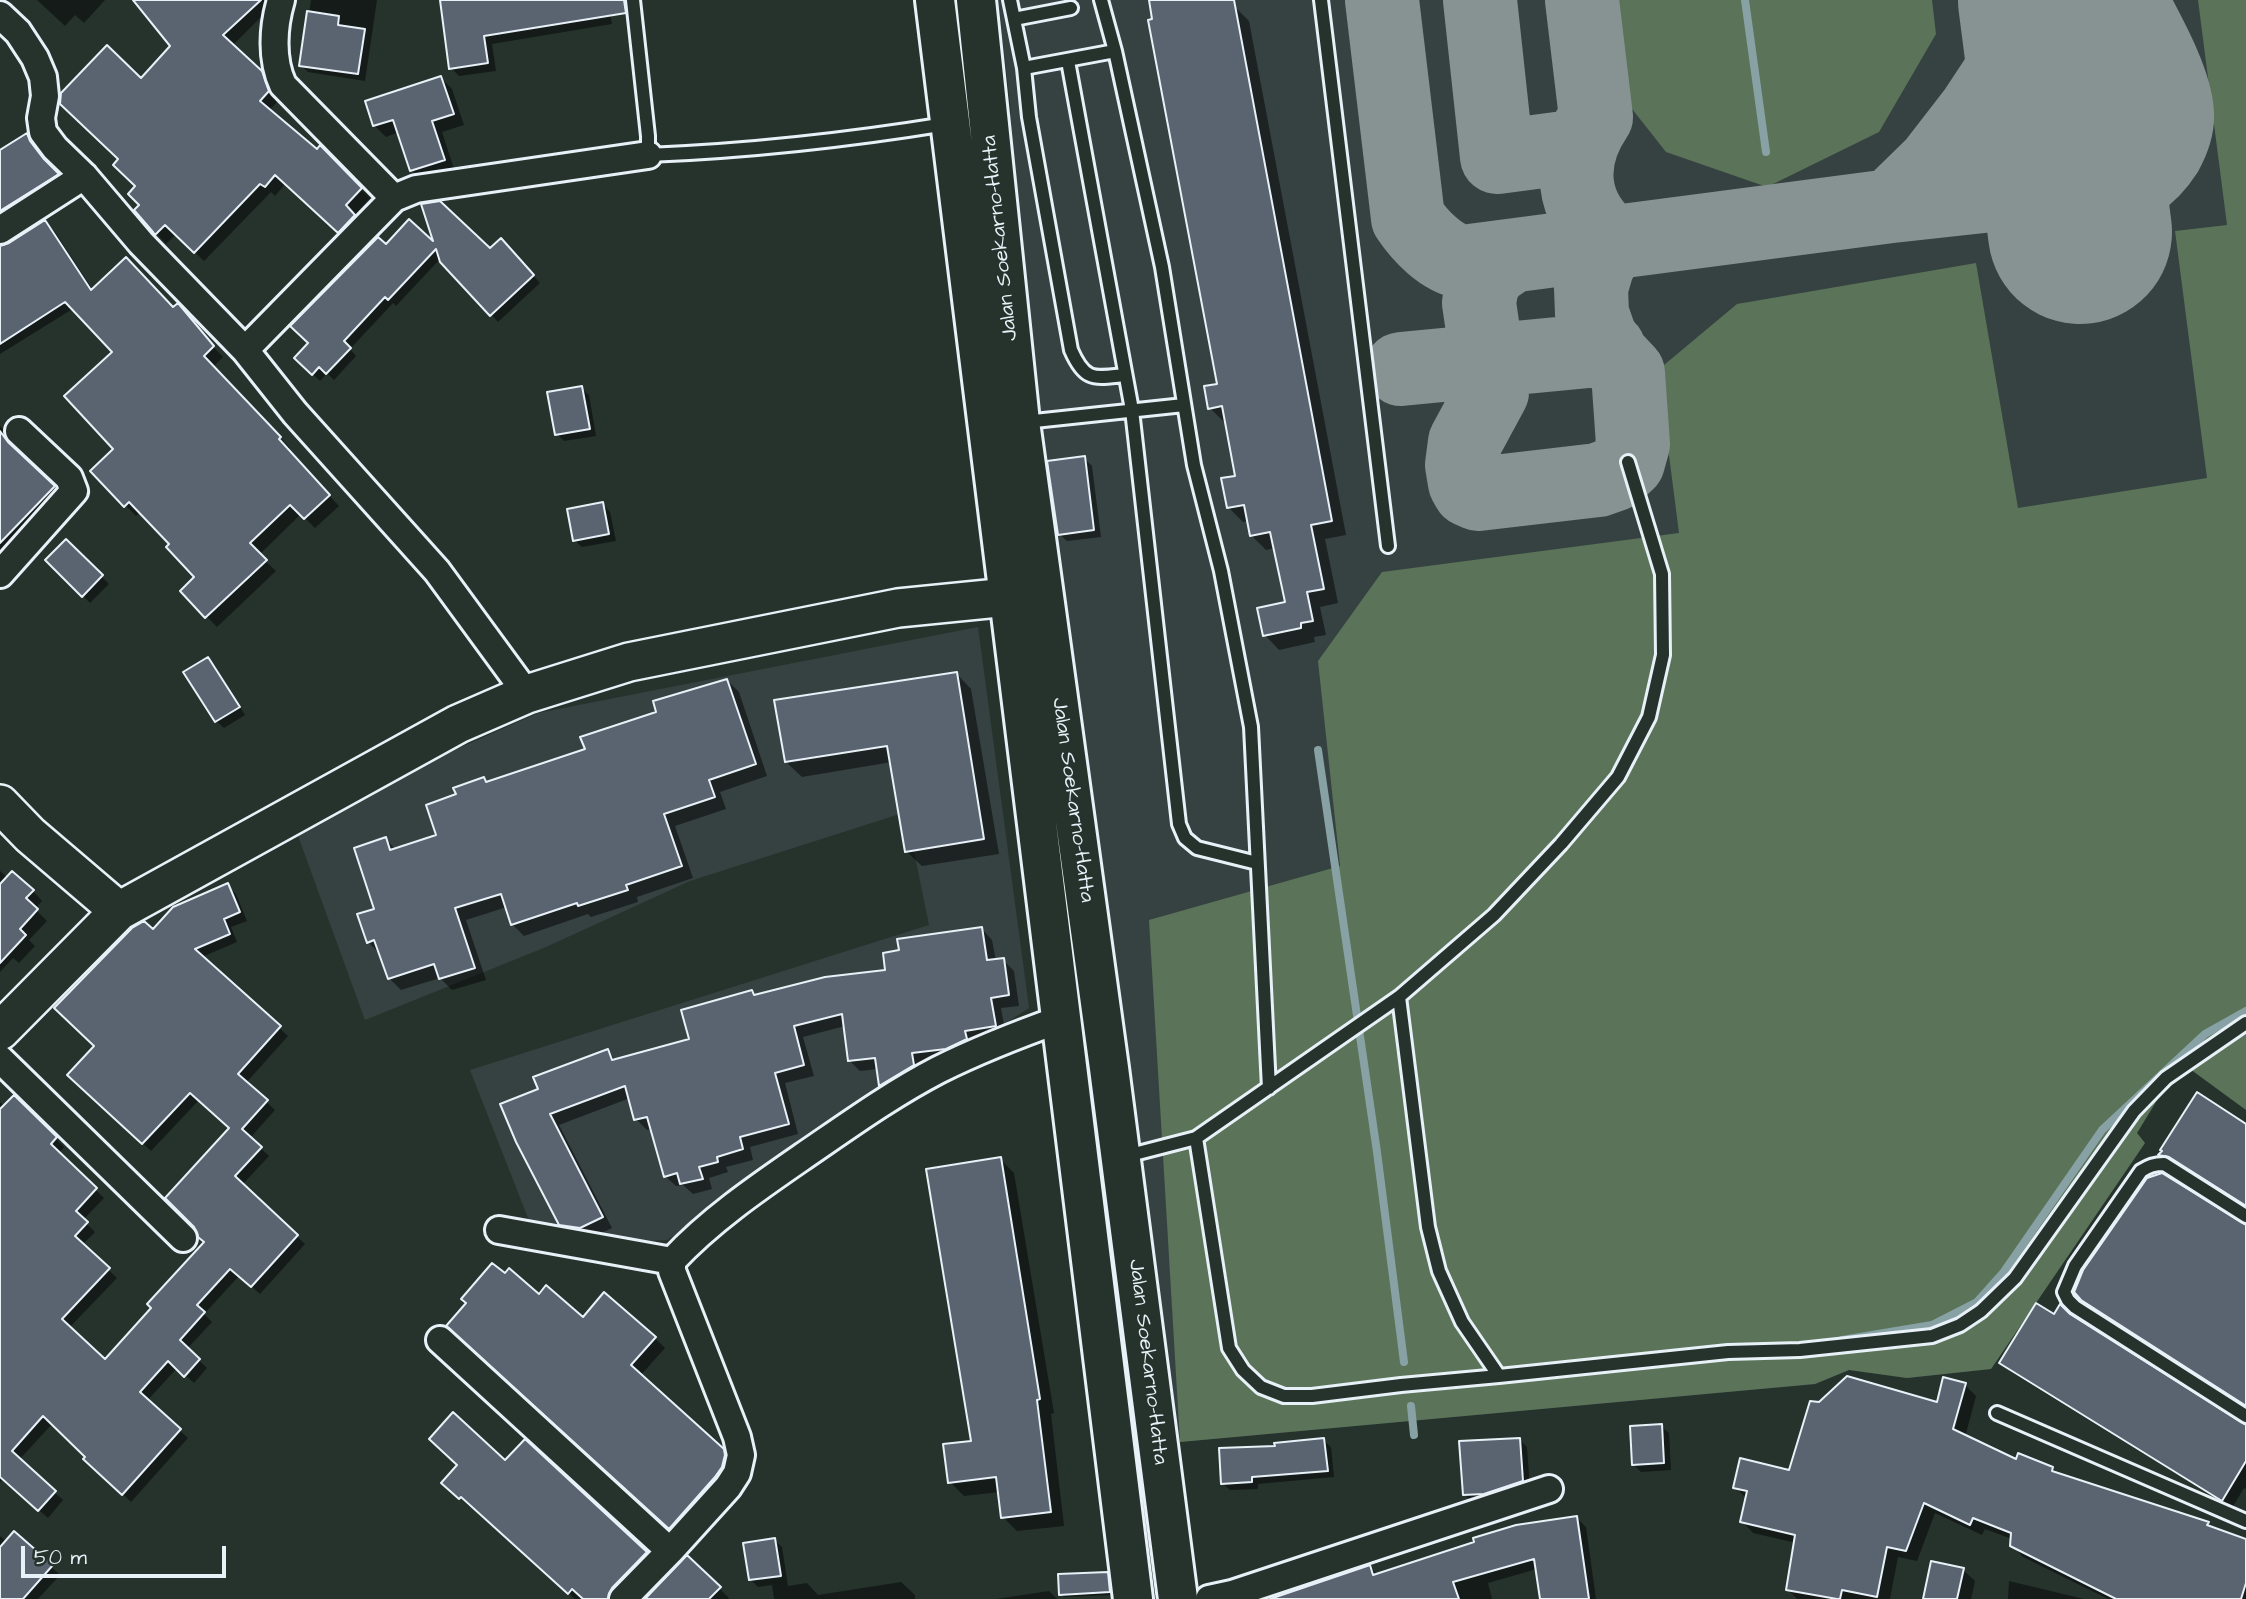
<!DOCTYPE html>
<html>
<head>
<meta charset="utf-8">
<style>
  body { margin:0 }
  #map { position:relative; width:2246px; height:1599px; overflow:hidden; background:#26332d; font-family:"Architects Daughter",sans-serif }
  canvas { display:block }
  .scale { position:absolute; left:21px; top:1546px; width:205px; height:32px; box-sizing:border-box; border:4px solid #e8f1f8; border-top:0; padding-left:9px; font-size:21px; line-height:24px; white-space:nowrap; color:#e8f1f8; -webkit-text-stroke:5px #26332d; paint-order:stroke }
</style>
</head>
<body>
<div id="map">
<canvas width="2246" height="1599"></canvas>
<div class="scale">50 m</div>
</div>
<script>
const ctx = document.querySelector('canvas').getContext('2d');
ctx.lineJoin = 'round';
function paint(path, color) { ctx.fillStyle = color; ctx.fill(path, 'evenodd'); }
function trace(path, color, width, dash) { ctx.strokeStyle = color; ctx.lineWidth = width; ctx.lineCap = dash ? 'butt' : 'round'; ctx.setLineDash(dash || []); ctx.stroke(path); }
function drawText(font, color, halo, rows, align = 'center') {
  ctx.font = font + ' "Architects Daughter",sans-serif'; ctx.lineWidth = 5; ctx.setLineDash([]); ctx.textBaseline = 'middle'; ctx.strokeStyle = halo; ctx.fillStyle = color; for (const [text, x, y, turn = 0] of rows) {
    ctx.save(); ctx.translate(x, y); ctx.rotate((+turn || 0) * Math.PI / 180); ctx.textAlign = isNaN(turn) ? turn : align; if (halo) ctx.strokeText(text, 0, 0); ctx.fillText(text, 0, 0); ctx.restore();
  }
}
const built = new Path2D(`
  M998,0H2246V1110L2190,1069L2159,1097L2137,1133L2145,1143L1991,1369L1907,1378L1849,1370L1815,1384L1180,1442L1042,497L997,142L1011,112Z
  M978,627L1029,1008L667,1240L539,1246L470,1070L929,925L906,812L690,881L546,947L365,1020L293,822L538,713Z`);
const green = new Path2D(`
  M1613,0H1932L1936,34L1879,132L1767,187L1666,152L1625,100Z
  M2198,0H2246V1110L2190,1069L2159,1097L2137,1133L2145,1143L1991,1369L1907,1378L1849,1370L1815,1384L1180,1442L1149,920L1340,866L1318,661L1382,572L1679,533L1658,370L1737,304L1976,263L2018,508L2207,478L2175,231L2227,225Z`);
const shadow = new Path2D(`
  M37,0H105L84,23L75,15L65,26Z
  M135,0H278L232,46L271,83L277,102L269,111L317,151L320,148L370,198L354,216L363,226L348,241L286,183L275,196L271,192L204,261L176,234L166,244L157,234L136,211L142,205L137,186L120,160L141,80L172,46Z
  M311,0H377L365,81L308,72L301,65Z
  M441,0H608L612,24L492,44L496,71L459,76L451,68Z
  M1151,0H1232L1234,6L1249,21L1346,535L1325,539L1338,603L1320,607L1326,635L1314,637L1315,642L1279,650L1265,635L1287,603L1275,548L1266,550L1251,535L1249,521L1243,522L1228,507L1237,477L1226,422H1224L1210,408L1219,385Z
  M441,78L452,89L464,125L442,132L455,172L423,182L412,170L399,132L386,137L375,126L367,102Z
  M27,135L37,146L40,154L52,169L67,185L0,229V152Z
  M45,222L55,232L93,290L174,309L178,306L203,332L201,334L223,357L213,367L290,448L288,451L339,506L315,528L301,514L259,555L276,571L217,627L182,591L197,577L171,544L140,512L136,516L92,471L115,449L114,352L76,311L74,313L71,310L0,354V247L9,245Z
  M501,241L540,283L498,322L441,258L396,306L393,303L350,349L356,356L334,380L327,373L320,381L296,358L386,246L490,250Z
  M581,388L589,395L596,436L564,441L557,434Z
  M0,426L13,439L10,442L17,453L64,498L0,572Z
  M1084,458L1092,466L1101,537L1067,541L1059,534Z
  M603,504L610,512L616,541L582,547L574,540Z
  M66,542L109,584L90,603L48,560Z
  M208,659L215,666L245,715L224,728L216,721L186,672Z
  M956,673L971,689L999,854L922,866L906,851L892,762L802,777L786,762Z
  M727,680L739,692L767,776L720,792L726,809L675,826L693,878L637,897L638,902L591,917L588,914L524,936L512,924L507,907L466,920L486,980L452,990L440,978L401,990L389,978L381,955L368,942L376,910L386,839L396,850L438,836L458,796L484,779L487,783L587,750L658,713Z
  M0,871L8,878L33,891L42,901L35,909L47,921L29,940L35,946L19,963L13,958L0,972Z
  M227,885L236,894L247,921L231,927L237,942L202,957L288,1036L246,1083L275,1110L250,1138L269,1156L242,1185L305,1244L260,1294L239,1276L204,1314L212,1322L187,1349L207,1368L194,1383L177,1368L147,1401L188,1438L131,1502L86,1459L87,1457L53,1423L19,1460L63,1500L48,1518L3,1479L0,1482V1102L5,1107L14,1097L64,1147L58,1154L104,1198L83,1220L95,1232L82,1245L117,1278L69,1328L105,1361L154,1308L206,1242L231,1128L199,1100L151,1151L78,1084L153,932Z
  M982,929L992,940L996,961L1003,960L1014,971L1019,1006L1001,1008L1006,1037L957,1059L922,1064L924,1076L891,1096L880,1085L878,1069L860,1071L849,1060L845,1026L803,1037L814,1076L785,1083L798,1134L750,1147L753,1160L726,1167L728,1172L709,1178L712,1189L693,1194L683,1185L676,1186L665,1176L652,1129L647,1130L636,1119L630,1098L559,1125L612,1228L591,1238L571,1235L560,1224L540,1090L607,1051L617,1061L691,1040L752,992L756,996L887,971Z
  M2246,1126V1207L2180,1165L2170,1164L2161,1155Z
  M1000,1159L1014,1173L1054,1413L1051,1414L1064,1526L1017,1531L1003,1517L1000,1492L964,1496L950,1482L973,1442Z
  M2246,1226V1407L2092,1309L2082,1299Z
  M539,1296L583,1319L655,1338L665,1348L640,1376L733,1462L680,1537L458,1336Z
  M2054,1316H2070L2246,1426V1489L2244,1488L2232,1508L2011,1372L2002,1362Z
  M1965,1385L1976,1396L1965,1437L2017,1462L2052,1468L2060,1475L2246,1546V1599H2108L2023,1557L2012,1545V1539L1985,1529L1982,1535L1935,1513L1917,1561L1898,1557L1890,1599H1797L1788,1589L1796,1543L1753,1533L1742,1521L1747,1499L1735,1487L1790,1472L1938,1404Z
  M1661,1426L1669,1433L1671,1470L1641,1472L1634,1465Z
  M1519,1439L1527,1447L1530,1488L1472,1502L1465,1495Z
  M1323,1440L1331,1447L1334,1477L1258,1484V1489L1230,1490L1222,1483L1276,1448Z
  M505,1463L646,1553L656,1562L620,1599H575L472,1505L470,1507L453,1492Z
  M1577,1518L1586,1527L1596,1599H1542L1537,1569L1488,1583L1492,1599H1273L1370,1567L1378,1575Z
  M14,1533L60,1575L38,1599H0V1536L7,1542Z
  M774,1540L782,1547L788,1586L807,1583L818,1595L901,1582L915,1595V1599H774L772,1585L758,1587L751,1580Z
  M688,1558L729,1598L728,1599H647Z
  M1963,1570L1975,1581L1971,1599H1924Z
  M1107,1574L1110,1577L1112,1595L1064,1597L1061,1594Z
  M2009,1581L2084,1599H2008Z
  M1049,1591L1057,1599H996Z`);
const stream = new Path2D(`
  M1745,0L1766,152
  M1318,750L1377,1152L1404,1362
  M1842,1340L1932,1325L1977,1302L2003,1273L2102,1130L2205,1034L2246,1011
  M1411,1406L1414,1435`);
const taxiway = new Path2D(`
  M1382,0L1408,218C1420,236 1441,258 1463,262L1891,206L1992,195L2075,196
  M1480,0L1497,157L1580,146
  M2054,0C2054,7 2054,15 2053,21C2044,54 2003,67 2003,107C2004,142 2022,167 2051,185C2058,189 2067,194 2075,196C2083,197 2094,196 2102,194C2131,190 2150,178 2166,153C2172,142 2178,126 2177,113C2175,79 2147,31 2131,0
  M1891,206L1934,164L1975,111L2008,61L2012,51
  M1510,257L1491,270L1482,285L1479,303L1492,392L1465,442L1462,465L1465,483L1469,490L1478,494L1598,480L1615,474L1628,462L1633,444L1628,373L1613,357L1600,337L1592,314L1591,288L1598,264L1612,242C1570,209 1566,161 1596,117L1582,0
  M1401,369L1609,349`);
const runway = new Path2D(`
  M2050,0L2080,232`);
const building = new Path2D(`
  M133,0H261L223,35L262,71L269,91L260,101L317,149L320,145L362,188L346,205L355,215L338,233L275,175L265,187L260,184L194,253L165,225L155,235L153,232L134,210L139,205L128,194L135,186L113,165L118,159L60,104L61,93L107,45L141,78L170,46Z
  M440,0H624L626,13L484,36L488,63L449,69Z
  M1149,0H1234L1332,521L1311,525L1324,589L1307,592L1313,621L1301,623V628L1263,636L1257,608L1285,602L1270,532L1250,536L1244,505L1227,508L1221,478L1235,476L1222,406L1208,409L1204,386L1217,384L1148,20L1152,19Z
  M307,11L339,16L338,25L365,29L358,74L299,66Z
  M441,76L454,114L432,121L445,160L410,171L393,120L373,126L365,101Z
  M27,133L30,141L43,158L59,174L0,211V150Z
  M440,201L490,248L501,238L534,275L490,316L440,262L436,249L388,300L385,297L344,341L351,348L326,374L319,367L312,375L294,358L308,343L290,326L378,237L386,244L409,219L433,241L421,204Z
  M45,220L91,290L126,257L173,307L178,303L214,346L204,356L281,437L279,439L330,495L304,519L290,505L250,543L267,560L205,618L180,591L194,577L166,547L169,544L129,502L124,507L90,471L113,449L64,396L112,352L65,302L0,344V246L9,243Z
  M582,386L590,429L555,435L547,392Z
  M0,431L8,442L55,486L0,543Z
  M1085,456L1094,530L1058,535L1047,461Z
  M603,502L609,534L573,541L567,509Z
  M66,539L103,575L82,597L45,560Z
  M208,657L240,707L215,722L183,672Z
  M957,672L984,839L905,852L887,746L785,762L774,700Z
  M727,679L756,764L709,780L715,797L664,814L682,866L626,885L628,890L578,906L577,903L511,925L501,894L455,908L475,968L439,979L434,964L388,979L374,940L367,943L357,914L374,909L354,848L386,837L390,850L436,835L426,805L456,794L453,788L484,777L486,782L585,749L580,737L656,712L653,701Z
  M12,871L34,890L26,898L38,909L20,929L26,935L0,963V884Z
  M228,883L240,912L224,919L230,934L195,949L281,1026L238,1074L268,1100L242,1129L262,1147L235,1176L298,1235L251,1287L230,1269L197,1305L205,1312L180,1340L200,1359L184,1377L168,1361L140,1392L181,1429L122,1495L83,1459L85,1457L43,1416L12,1451L56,1491L38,1511L0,1477V1109L14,1095L57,1137L51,1144L97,1188L76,1211L88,1222L75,1236L110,1268L62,1319L105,1359L151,1308L147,1304L204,1242L198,1237L194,1227L165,1198L229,1128L190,1093L142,1144L67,1075L94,1046L54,1008L132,928L144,921L153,929L173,907Z
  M982,927L987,960L1004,958L1009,995L991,998L996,1026L965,1031L967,1039L946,1049L912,1053L914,1065L879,1086L875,1058L848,1061L842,1014L794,1026L804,1065L775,1073L789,1124L740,1137L743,1149L717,1157L718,1162L699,1167L703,1179L680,1184L677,1173L664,1177L647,1117L634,1120L625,1086L550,1114L603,1217L580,1228L559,1225L516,1142L500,1104L538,1089L533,1077L608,1049L612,1060L689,1039L681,1010L752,990L754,995L825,977L885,970L883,953L899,950L897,939Z
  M2197,1092L2246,1124V1206L2169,1157L2158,1155L2162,1151L2160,1150Z
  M1001,1157L1040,1399L1037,1400L1051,1512L1001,1518L996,1477L948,1483L943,1444L971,1441L926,1169Z
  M2162,1173L2246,1225V1406L2081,1300L2074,1292L2083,1270L2147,1178Z
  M492,1263L505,1273L509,1268L539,1294L546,1285L583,1317L604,1292L656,1337L631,1365L724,1449L725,1455L722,1467L715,1477L669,1529L446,1326L466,1303L461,1299Z
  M2036,1303L2054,1314L2060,1304L2070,1314L2246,1425V1461L2222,1501L1999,1363Z
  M1847,1376L1937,1402L1943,1377L1966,1383L1953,1429L2016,1459L2018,1453L2053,1467L2052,1471L2209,1522L2207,1525L2246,1539V1583L2241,1599H2116L2010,1546L2011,1533L1973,1518L1970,1525L1924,1503L1906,1551L1887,1547L1877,1597L1842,1590L1840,1599H1837L1786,1590L1795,1535L1740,1522L1747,1491L1733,1488L1740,1458L1789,1470L1810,1401L1819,1402Z
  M453,1412L505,1460L525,1439L647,1552L612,1588L608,1599H583L572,1589L568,1594L461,1497L459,1499L441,1483L457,1465L429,1439Z
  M1662,1424L1664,1463L1632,1465L1630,1426Z
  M1324,1438L1328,1471L1252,1477V1482L1221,1484L1219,1448L1275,1446L1274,1443Z
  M1520,1438L1523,1481L1484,1494L1463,1495L1459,1441Z
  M1577,1516L1589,1599H1540L1534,1559L1453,1582L1459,1599H1270L1370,1565L1373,1575L1474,1542L1473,1538L1516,1525Z
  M14,1531L53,1565L23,1599H0V1547Z
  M775,1538L781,1576L749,1580L743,1543Z
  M687,1555L721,1587L709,1599H645Z
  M1931,1561L1964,1568L1957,1599H1923Z
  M1108,1572L1110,1592L1059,1595L1058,1574Z`);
const lane = new Path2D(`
  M633,0L648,136V155C748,151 848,140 946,124
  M1010,0L1024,68
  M1101,0L1115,51L1162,267L1194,465L1221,571L1251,727L1269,1088
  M1321,0L1388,546
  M1014,19L1071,8
  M1115,51L1024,68L1029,117L1071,350C1085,382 1094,378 1125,375
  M1068,61L1132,410L1179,824L1185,838L1197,848L1257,863
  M1025,422L1184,405
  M1399,997L1428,1227L1439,1271L1462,1322L1499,1376
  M1196,1138L1229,1348L1243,1370L1261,1387L1284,1396H1312L1401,1385L1499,1376L1728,1352L1800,1350L1932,1336L1960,1325L1981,1311L2015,1278L2134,1111L2166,1078L2246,1023
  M1138,1153L1196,1138L1399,997L1494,915L1561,844L1618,777L1649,717L1663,655L1662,574L1628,462
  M2246,1216L2164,1164C2154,1164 2149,1166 2141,1171L2075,1266L2064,1292L2068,1300L2075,1307L2246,1416
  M1997,1413L2246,1521`);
const street = new Path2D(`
  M281,0C273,27 271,59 283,85L394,198
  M0,15L18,32L35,58L43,77L45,96L41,118L43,132L55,148L84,176L141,243L245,350L295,413L437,571L527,694
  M0,230L84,176
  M245,350L394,198L416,189L648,155
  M0,574L74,491L69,478L19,431
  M0,1059L183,1238
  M499,1230L672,1261
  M440,1340L670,1551
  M623,1599L670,1551L728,1487L737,1473L741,1455L737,1437L672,1271V1261C709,1221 757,1188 802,1157C846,1127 890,1095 938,1070C978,1050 1019,1034 1061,1019
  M1209,1599L1232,1594L1549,1489`);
const secondary = new Path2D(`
  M0,804L30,835L119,911
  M0,1031L119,911L458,724L527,694L629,662L898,608L1038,594`);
const highway = new Path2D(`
  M935,0L1133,1599
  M976,0L1020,422L1109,1068L1178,1599`);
const streetNames = [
  ["Jalan Soekarno-Hatta",1001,238,-96],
  ["Jalan Soekarno-Hatta",1072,800,82],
  ["Jalan Soekarno-Hatta",1147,1362,83]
];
paint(built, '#364241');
paint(green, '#5a7359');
paint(shadow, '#0007');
trace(stream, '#88a1a5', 8);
trace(taxiway, '#879292', 74);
trace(runway, '#879292', 184);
paint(building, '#5a6471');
trace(building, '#e8f1f8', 2);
trace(lane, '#e8f1f8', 18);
trace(street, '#e8f1f8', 32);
trace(secondary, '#e8f1f8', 42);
trace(highway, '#e8f1f8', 44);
trace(lane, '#26332d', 12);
trace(street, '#26332d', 26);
trace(secondary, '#26332d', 37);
trace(highway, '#26332d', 38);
drawText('21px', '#e8f1f8', '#26332d', streetNames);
</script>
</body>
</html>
